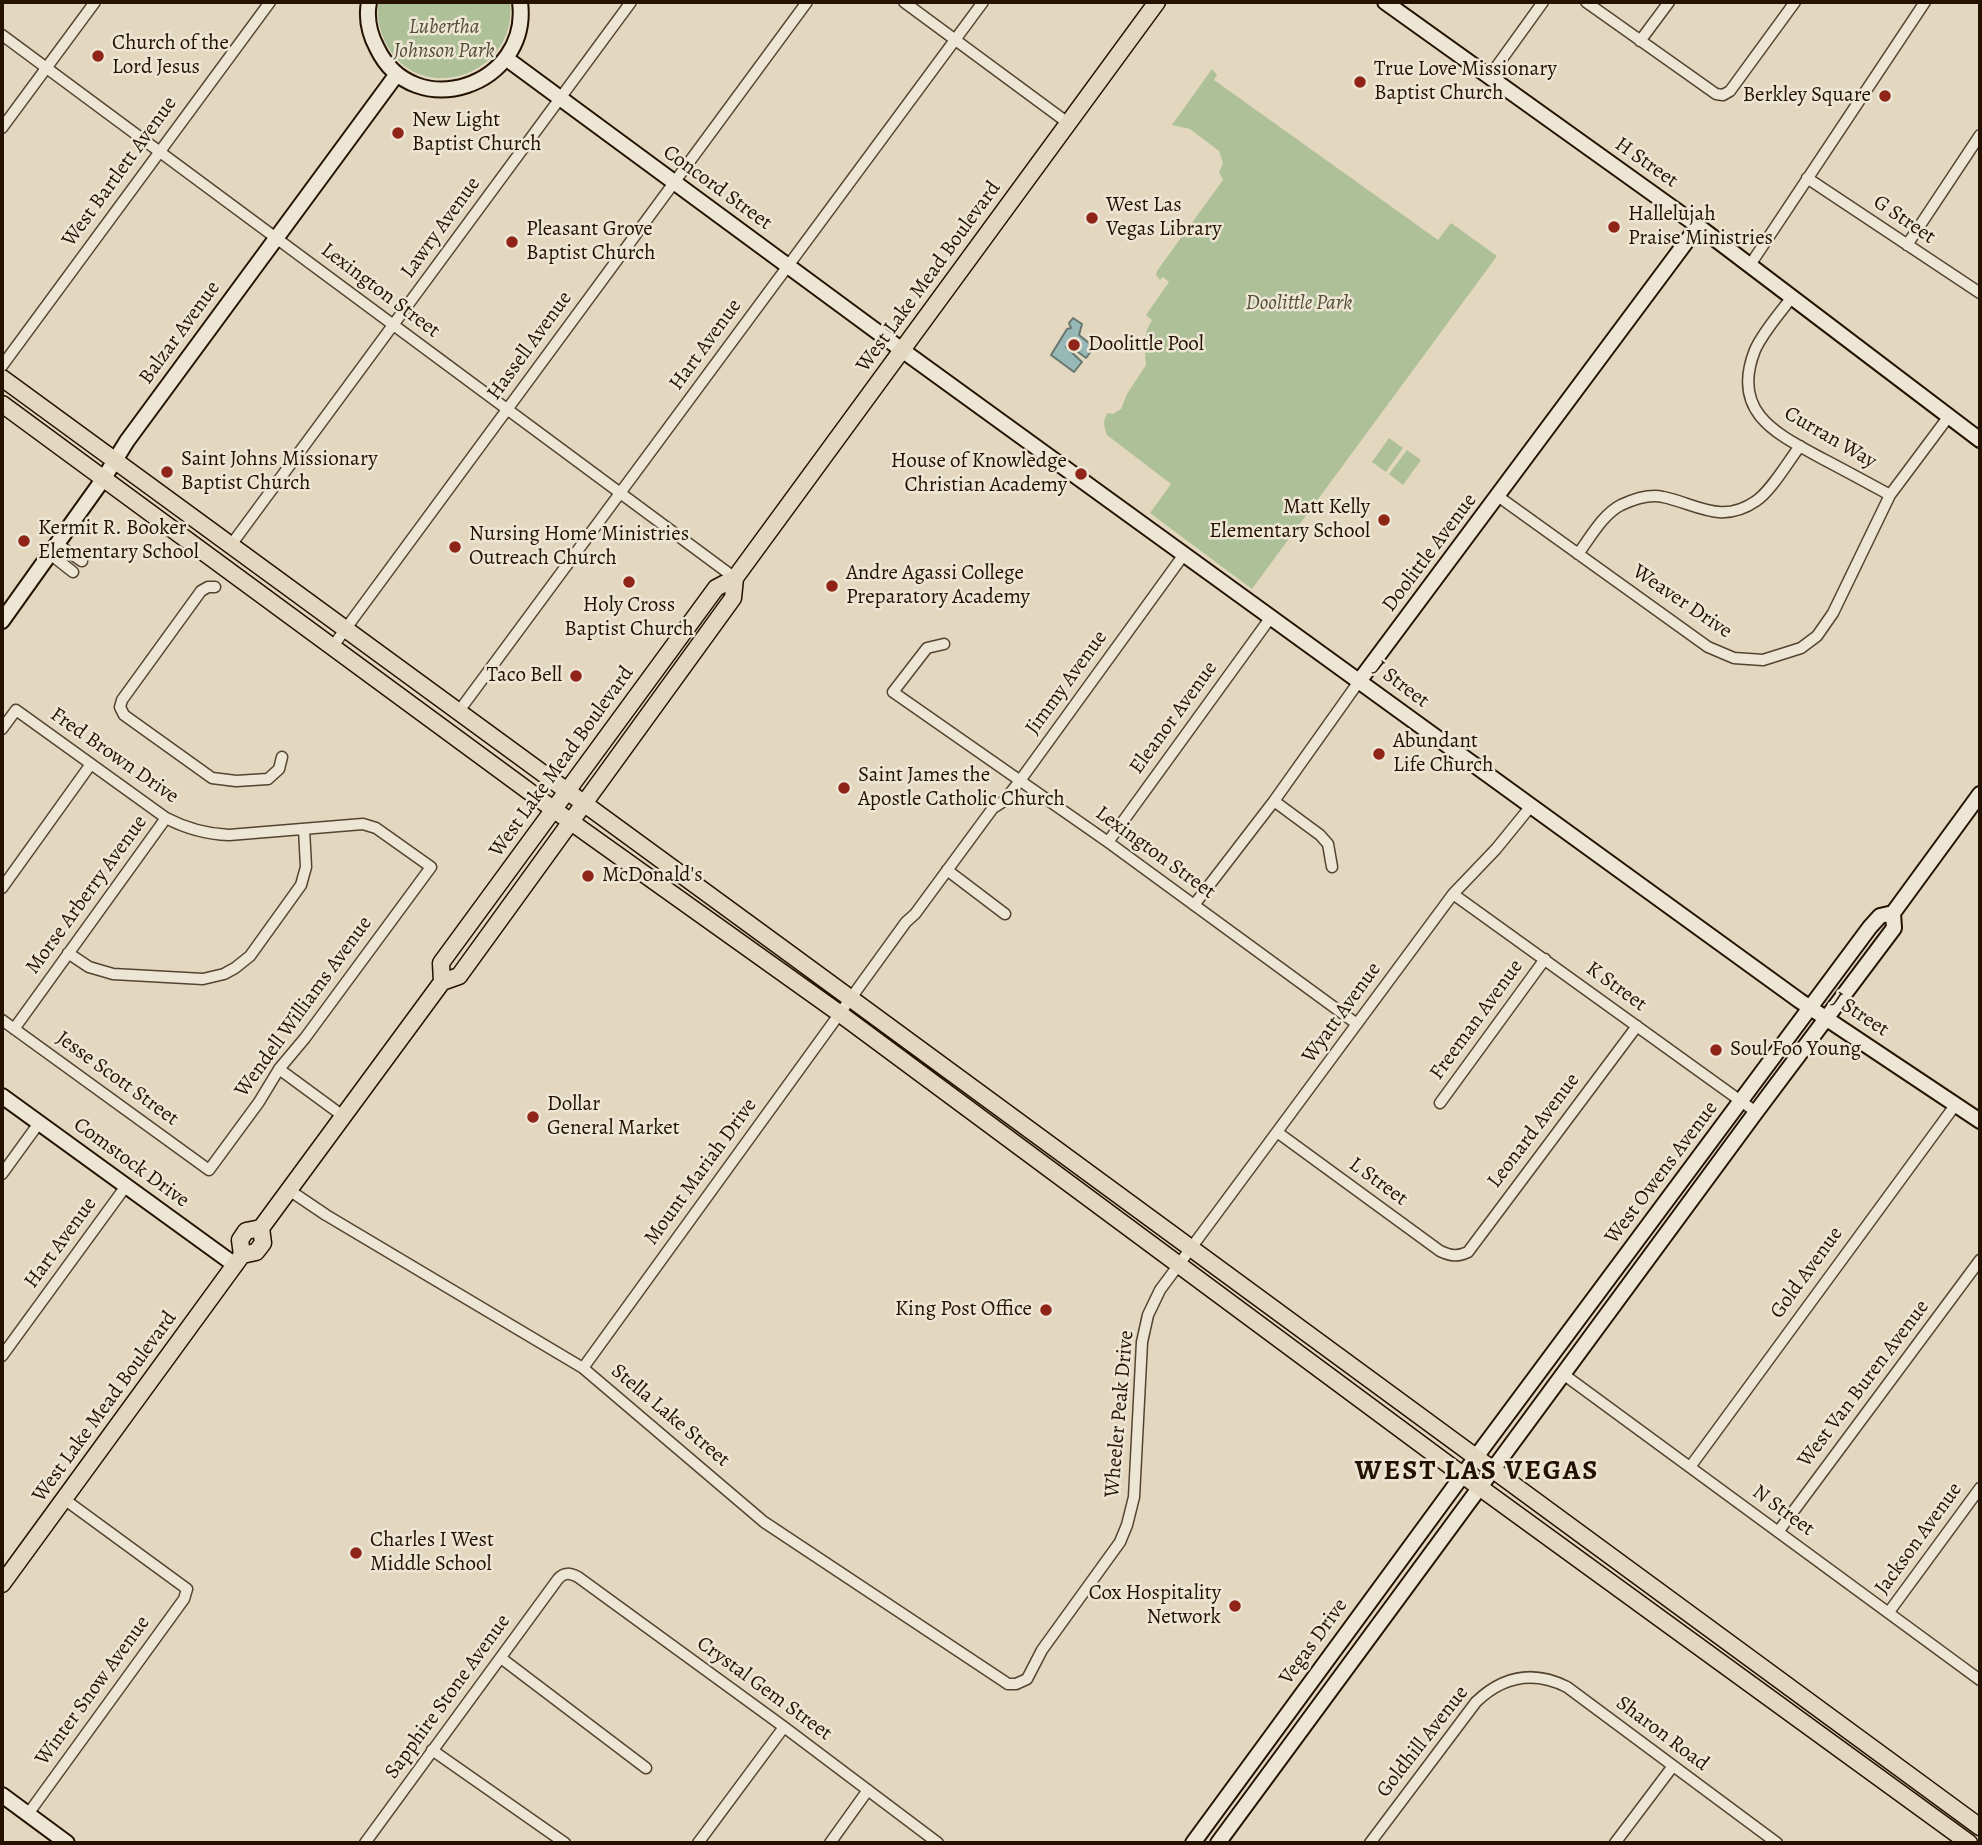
<!DOCTYPE html>
<html>
<head>
<meta charset="utf-8">
<style>
  body { margin:0 }
  #map { position:relative; width:1982px; height:1845px; overflow:hidden; background:#e3d8bf; font-family:Alegreya,serif }
  canvas { display:block }
  .frame { position:absolute; inset:0; border:4px solid #241100; pointer-events:none }
</style>
</head>
<body>
<div id="map">
<canvas width="1982" height="1845"></canvas>
<div class="frame"></div>
</div>
<script>
const ctx = document.querySelector('canvas').getContext('2d');
ctx.lineJoin = 'round';
function paint(path, color) { ctx.fillStyle = color; ctx.fill(path, 'evenodd'); }
function trace(path, color, width, dash) { ctx.strokeStyle = color; ctx.lineWidth = width; ctx.lineCap = dash ? 'butt' : 'round'; ctx.setLineDash(dash || []); ctx.stroke(path); }
function drawText(font, color, halo, rows, align = 'center') {
  ctx.font = font + ' Alegreya,serif'; ctx.lineWidth = 5; ctx.setLineDash([]); ctx.textBaseline = 'middle'; ctx.strokeStyle = halo; ctx.fillStyle = color; for (const [text, x, y, turn = 0] of rows) {
    ctx.save(); ctx.translate(x, y); ctx.rotate((+turn || 0) * Math.PI / 180); ctx.textAlign = isNaN(turn) ? turn : align; if (halo) ctx.strokeText(text, 0, 0); ctx.fillText(text, 0, 0); ctx.restore();
  }
}
const green = new Path2D(`
  M379,2H510C518,78 414,109 384,39C379,27 376,14 379,2Z
  M1212,69L1217,75L1214,80L1438,240L1451,223L1497,256L1252,589L1150,513L1171,484L1107,435C1104,426 1102,421 1108,413L1113,414L1121,409L1127,394L1146,365C1145,347 1142,336 1152,320L1146,315L1169,282L1163,277L1160,280L1156,275L1157,271L1223,180L1219,172L1223,163L1219,151L1190,129L1172,125Z
  M1389,438L1403,448L1386,472L1372,462Z
  M1407,450L1421,460L1403,485L1389,474Z`);
const water = new Path2D(`
  M1073,318L1082,324L1079,335L1094,347L1086,358L1070,346L1066,347L1082,362L1074,372L1051,355L1067,329L1071,328L1069,323Z`);
const street = new Path2D(`
  M904,2L1068,123
  M1586,2L1716,94L1723,95L1730,91L1795,2
  M2,35L735,578
  M1640,41L1669,2
  M1489,77L1543,2
  M2,128L95,2
  M1807,178L1980,293
  M1907,245L1980,135
  M1750,265L1925,2
  M1792,297C1780,313 1763,332 1755,350C1730,413 1777,434 1823,459C1846,471 1868,483 1890,495
  M2,366L270,2
  M1499,497L1708,647L1734,658L1763,660L1801,648L1817,636L1833,613L1890,495L1949,416
  M57,544L82,561
  M231,545L631,2
  M50,554L73,572
  M1578,554C1590,538 1603,514 1621,505C1632,500 1650,494 1663,497C1697,504 1721,525 1756,501C1771,491 1788,462 1800,446
  M215,587H208L201,591L122,700L120,707L124,715L212,778L236,781L268,779L279,769L282,757
  M944,644L927,648L893,692L1108,842L1357,1024
  M333,646L807,2
  M459,711L983,2
  M2,729L16,710L166,818C187,829 206,834 229,835L363,824L376,828L431,867L305,1038L279,1069L259,1102L209,1170L2,1020
  M1274,801L1320,835L1328,844L1332,867
  M1108,842L1271,617
  M947,870L1005,914
  M2,888L91,764
  M1453,894L1756,1112
  M1194,905L1274,801L1360,680
  M68,953L89,967L113,974L203,979L224,974L235,968L250,956L301,885L306,867L304,829
  M14,1029L166,818
  M279,1069L343,1116
  M1440,1103L1545,959
  M1277,1132L1440,1251C1451,1256 1457,1257 1468,1252L1637,1026
  M2,1174L39,1123
  M289,1190L326,1215L583,1368L764,1522L996,1676L1008,1684H1016L1027,1679L1042,1650L1120,1542L1127,1525L1134,1497L1142,1342L1148,1315L1160,1290L1453,894L1496,849L1531,806
  M2,1356L126,1186
  M583,1368L906,922L915,914L993,808L1004,801L1019,782L1185,553
  M1563,1374L1980,1680
  M1690,1467L1956,1104
  M1778,1532L1980,1260
  M1889,1612L1980,1488
  M501,1658L646,1768
  M432,1750L565,1843
  M28,1814L184,1599L187,1589L64,1499
  M365,1843L558,1579C564,1572 570,1573 578,1577L784,1727L938,1843
  M698,1843L784,1727
  M830,1843L868,1790
  M1370,1843L1476,1702C1503,1676 1533,1670 1567,1687L1777,1843
  M1615,1843L1673,1766`);
const secondary = new Path2D(`
  M369,2C366,18 369,33 377,48C414,125 531,86 520,2
  M1385,2L1698,226L1980,440
  M507,59L902,350L1800,1001L1980,1121
  M2,621L104,478L127,441L397,74
  M1360,680L1698,226
  M2,1096L235,1265
  M2,1795L67,1843
  M1193,1843L1476,1457L1870,927L1880,916L1893,913
  M1218,1843L1756,1112L1894,928L1893,913L1980,794`);
const primary = new Path2D(`
  M2,378L790,954L1980,1827
  M2,404L553,809L839,1013L1449,1465L1969,1843
  M442,982L441,963L716,588L735,578L1157,2
  M242,1255L256,1252L263,1243L261,1228L442,982L459,976L733,598L735,578
  M2,1584L242,1255L240,1240L246,1231L261,1228`);
const markers = [
  [98,56,7,"#8f2418"],
  [1360,82,7,"#8f2418"],
  [1885,96,7,"#8f2418"],
  [398,133,7,"#8f2418"],
  [1092,218,7,"#8f2418"],
  [1614,227,7,"#8f2418"],
  [512,242,7,"#8f2418"],
  [1074,345,7,"#8f2418"],
  [167,472,7,"#8f2418"],
  [1081,474,7,"#8f2418"],
  [1384,520,7,"#8f2418"],
  [24,541,7,"#8f2418"],
  [455,547,7,"#8f2418"],
  [629,582,7,"#8f2418"],
  [832,586,7,"#8f2418"],
  [576,676,7,"#8f2418"],
  [1379,754,7,"#8f2418"],
  [844,788,7,"#8f2418"],
  [588,876,7,"#8f2418"],
  [1716,1050,7,"#8f2418"],
  [533,1117,7,"#8f2418"],
  [1046,1310,7,"#8f2418"],
  [356,1553,7,"#8f2418"],
  [1235,1606,7,"#8f2418"]
];
const parkNames = [
  ["Lubertha",444,28],
  ["Johnson Park",444,52],
  ["Doolittle Park",1299,304]
];
const poiNames = [
  ["Church of the",112,44],
  ["Lord Jesus",112,68],
  ["True Love Missionary",1374,70],
  ["Baptist Church",1374,94],
  ["Berkley Square",1871,96,"right"],
  ["New Light",412,121],
  ["Baptist Church",412,145],
  ["West Las",1106,206],
  ["Vegas Library",1106,230],
  ["Hallelujah",1628,215],
  ["Praise Ministries",1628,239],
  ["Pleasant Grove",526,230],
  ["Baptist Church",526,254],
  ["Doolittle Pool",1088,345],
  ["Saint Johns Missionary",181,460],
  ["Baptist Church",181,484],
  ["House of Knowledge",1067,462,"right"],
  ["Christian Academy",1067,486,"right"],
  ["Matt Kelly",1370,508,"right"],
  ["Elementary School",1370,532,"right"],
  ["Kermit R. Booker",38,529],
  ["Elementary School",38,553],
  ["Nursing Home Ministries",469,535],
  ["Outreach Church",469,559],
  ["Andre Agassi College",846,574],
  ["Preparatory Academy",846,598],
  ["Holy Cross",629,606,"center"],
  ["Baptist Church",629,630,"center"],
  ["Taco Bell",562,676,"right"],
  ["Abundant",1393,742],
  ["Life Church",1393,766],
  ["Saint James the",858,776],
  ["Apostle Catholic Church",858,800],
  ["McDonald's",602,876],
  ["Soul Foo Young",1730,1050],
  ["Dollar",547,1105],
  ["General Market",547,1129],
  ["King Post Office",1032,1310,"right"],
  ["Charles I West",370,1541],
  ["Middle School",370,1565],
  ["Cox Hospitality",1221,1594,"right"],
  ["Network",1221,1618,"right"]
];
const streetNames = [
  ["H Street",1646,163,35],
  ["West Bartlett Avenue",120,172,-54],
  ["Concord Street",717,188,36],
  ["G Street",1904,220,34],
  ["Lawry Avenue",441,228,-54],
  ["West Lake Mead Boulevard",929,277,-54],
  ["Lexington Street",380,291,37],
  ["Balzar Avenue",180,333,-54],
  ["Hart Avenue",706,345,-54],
  ["Hassell Avenue",530,346,-54],
  ["Curran Way",1830,438,30],
  ["Doolittle Avenue",1430,553,-53],
  ["Weaver Drive",1682,602,34],
  ["Jimmy Avenue",1067,683,-54],
  ["J Street",1401,685,37],
  ["Eleanor Avenue",1174,718,-54],
  ["Fred Brown Drive",114,756,35],
  ["West Lake Mead Boulevard",562,762,-54],
  ["Lexington Street",1155,853,36],
  ["Morse Arberry Avenue",87,895,-54],
  ["K Street",1616,987,36],
  ["Wendell Williams Avenue",304,1007,-54],
  ["Wyatt Avenue",1342,1013,-54],
  ["J Street",1860,1015,33],
  ["Freeman Avenue",1477,1020,-54],
  ["Jesse Scott Street",117,1079,36],
  ["Leonard Avenue",1534,1131,-53],
  ["Comstock Drive",131,1163,36],
  ["Mount Mariah Drive",701,1172,-54],
  ["West Owens Avenue",1662,1173,-53],
  ["L Street",1378,1182,36],
  ["Hart Avenue",61,1243,-54],
  ["Gold Avenue",1807,1273,-54],
  ["West Van Buren Avenue",1864,1384,-53],
  ["West Lake Mead Boulevard",105,1407,-54],
  ["Wheeler Peak Drive",1120,1414,-85],
  ["Stella Lake Street",670,1416,40],
  ["N Street",1783,1511,36],
  ["Jackson Avenue",1919,1539,-54],
  ["Vegas Drive",1314,1642,-54],
  ["Crystal Gem Street",764,1689,36],
  ["Winter Snow Avenue",93,1691,-54],
  ["Sapphire Stone Avenue",448,1697,-54],
  ["Sharon Road",1662,1734,37],
  ["Goldhill Avenue",1423,1742,-52]
];
const districtNames = [
  ["WEST LAS VEGAS",1477,1472]
];
paint(green, '#adc097');
paint(water, '#96b9b7');
trace(water, '#68766e', 2);
trace(street, '#544330', 13);
trace(secondary, '#241100', 18);
trace(primary, '#241100', 19);
trace(street, '#ede6d5', 10);
trace(secondary, '#ede6d5', 14);
trace(primary, '#e3d8bf', 16);
for (const [x, y, r, color] of markers) { const dot = new Path2D(); dot.arc(x, y, r, 0, 2 * Math.PI); ctx.fillStyle = color; ctx.fill(dot); trace(dot, '#ede6d5', 2.5); }
drawText('italic 21px', '#544e35', '#ede6d5', parkNames);
drawText('21px', '#241100', '#ede6d5', poiNames, 'left');
drawText('21px', '#241100', '#ede6d5', streetNames);
ctx.letterSpacing = '2px';
drawText('bold 28px', '#241100', '#ede6d5', districtNames);
ctx.letterSpacing = '0px';
</script>
</body>
</html>
